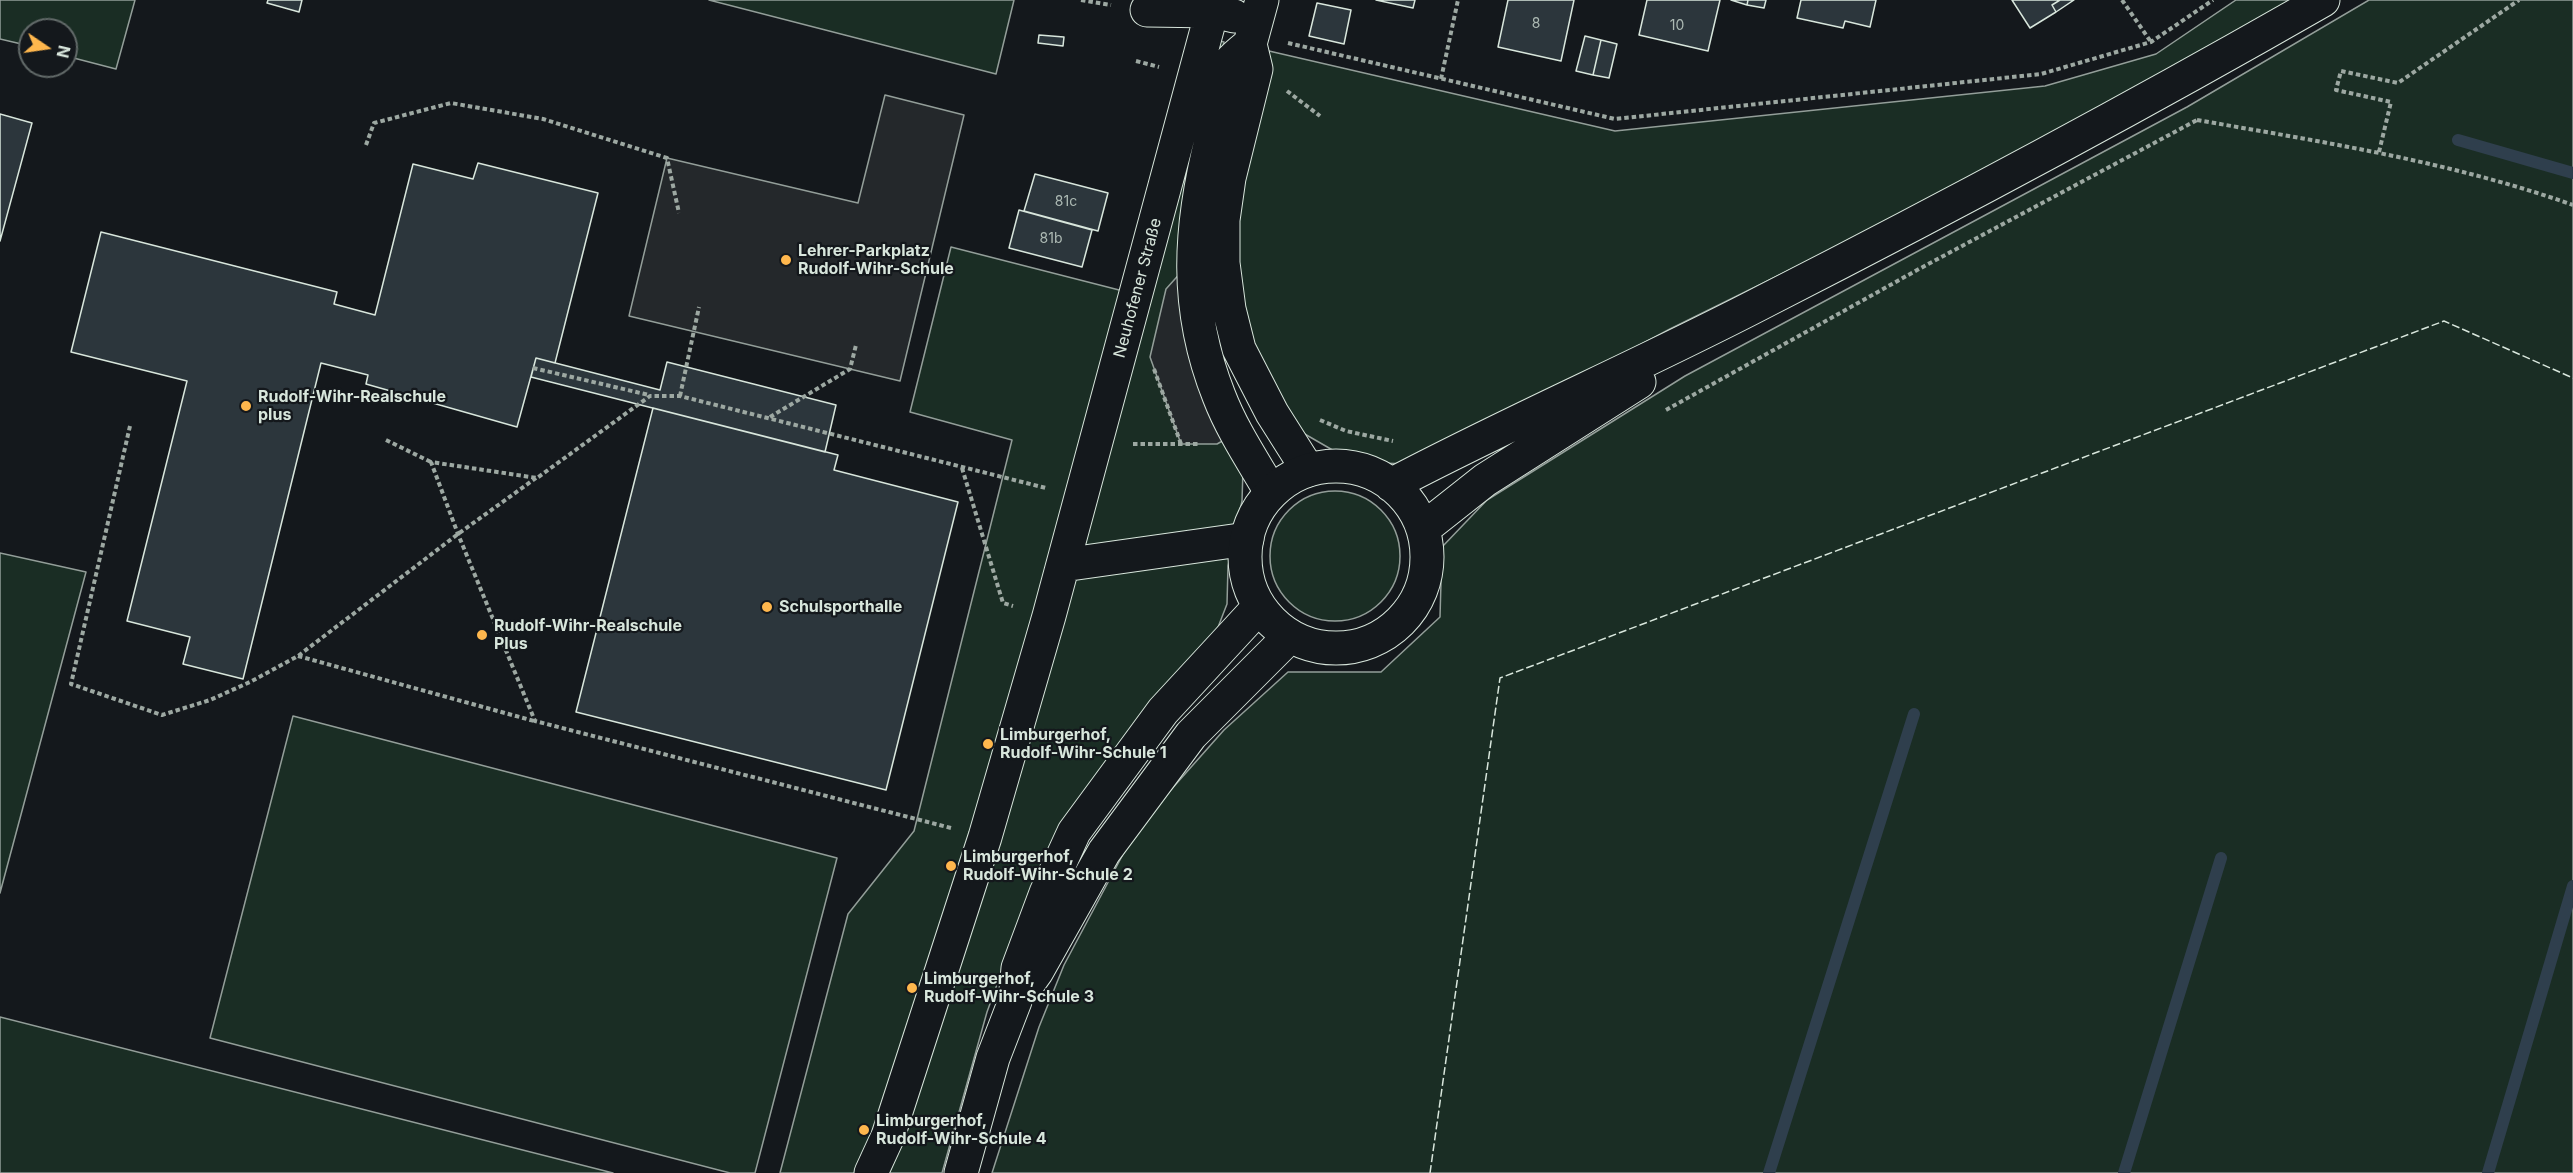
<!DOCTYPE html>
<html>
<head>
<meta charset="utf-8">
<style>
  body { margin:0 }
  #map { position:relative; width:2573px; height:1173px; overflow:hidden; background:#14181c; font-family:Inter,sans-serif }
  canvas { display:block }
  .north { position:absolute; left:18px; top:18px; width:60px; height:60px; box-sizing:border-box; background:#14181c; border:2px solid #626a69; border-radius:50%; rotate:103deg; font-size:16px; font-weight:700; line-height:24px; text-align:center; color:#d8e6dc }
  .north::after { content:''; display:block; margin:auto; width:21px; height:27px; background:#ffb74d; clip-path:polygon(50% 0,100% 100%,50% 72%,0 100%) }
</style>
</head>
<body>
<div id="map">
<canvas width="2573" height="1173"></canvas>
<div class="north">N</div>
</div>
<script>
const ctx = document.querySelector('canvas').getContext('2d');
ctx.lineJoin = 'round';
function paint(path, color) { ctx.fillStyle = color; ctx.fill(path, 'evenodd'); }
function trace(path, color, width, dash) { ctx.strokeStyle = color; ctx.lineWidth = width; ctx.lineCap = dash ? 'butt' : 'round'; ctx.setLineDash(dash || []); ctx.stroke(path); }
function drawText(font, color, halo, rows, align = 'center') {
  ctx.font = font + ' Inter,sans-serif'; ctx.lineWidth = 4.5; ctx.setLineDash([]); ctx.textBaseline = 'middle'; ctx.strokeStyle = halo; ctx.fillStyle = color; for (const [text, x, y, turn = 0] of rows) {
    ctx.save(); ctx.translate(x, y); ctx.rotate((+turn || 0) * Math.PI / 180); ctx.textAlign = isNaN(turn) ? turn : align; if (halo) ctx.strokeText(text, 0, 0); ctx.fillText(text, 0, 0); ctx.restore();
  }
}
const green = new Path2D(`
  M0,0H135L116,69L66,56V30H30V46L0,39Z
  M709,0H1014L996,74Z
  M2236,0H2300L1883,224L1670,329L1480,430L1409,464L1380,463L1362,455L1336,452L1303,433L1258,363L1235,291L1237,184L1269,51L1615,131L2045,86L2156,54Z
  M2369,0H2573V1173H992L1039,1027L1064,965L1137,828L1224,730L1288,672H1381L1440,617L1442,547L1487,500L1685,376L2187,107Z
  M1193,35L1224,42L1188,198L1229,437L1243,469L1242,501L1228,566L1227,604L1215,635L1022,916L987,1012L942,1173H780L848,914L914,831L1012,440L910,412L951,247L1123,291Z
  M1270 556a65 65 0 1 1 130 0a65 65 0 1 1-130 0Z
  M0,553L86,572L0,893Z
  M293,716L837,858L755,1173H730L210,1038Z
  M0,1017L613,1173H0Z`);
const parking = new Path2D(`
  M885,95L964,115L900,381L629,316L667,158L858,203Z
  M1192,260L1237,433L1217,444H1181L1150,357L1166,289Z`);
const stream = new Path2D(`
  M2458,140L2573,173
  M1769,1173L1914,714
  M2124,1173L2221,858
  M2488,1173L2573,886`);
const building = new Path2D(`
  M268,0H302L299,12L267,3Z
  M1376,0H1415L1413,8Z
  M1508,0H1574L1561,61L1498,47Z
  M1647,0H1720L1708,51L1639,35Z
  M1731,0H1748L1747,5Z
  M1748,0H1766L1764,8L1747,5Z
  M1801,0H1876L1870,27L1845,21L1843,28L1797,18Z
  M2012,0H2060L2052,5L2056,12L2030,28Z
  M2060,0H2074L2056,12L2052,5Z
  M1317,3L1351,10L1344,44L1309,36Z
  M1039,35L1064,37L1063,46L1038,43Z
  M1585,36L1601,40L1593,75L1576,71Z
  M1601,40L1617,44L1609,78L1593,75Z
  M0,114L32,123L0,241Z
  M478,163L598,193L555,363L536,358L517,427L366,384L368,375L321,363L243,679L183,664L190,637L127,621L187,381L71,352L101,232L337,292L334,304L375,315L413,164L473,179Z
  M1035,174L1108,193L1098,231L1024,211Z
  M1019,210L1092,230L1082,267L1009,248Z
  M536,358L660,390L667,362L836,405L825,452L531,377Z
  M653,408L838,455L834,470L958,502L886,790L576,712Z`);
const path = new Path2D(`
  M1081,0L1111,5
  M2122,0L2151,42
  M1288,43L1615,119L2041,74L2151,42L2213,0
  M1136,61L1159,67
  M1441,79L1458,0
  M1287,91L1320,116
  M2197,120C2323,142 2452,162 2573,205
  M366,145L374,123L451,103L543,119L667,158L679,213
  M2379,152L2391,102L2336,90L2341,71L2398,83L2519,0
  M533,368L649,395
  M1154,369L1181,444
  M680,396L699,307
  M1666,410L1919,269L2197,120
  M770,417L850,369L856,345
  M1320,420L1346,431L1393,441
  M130,426L71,684L162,715L210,700L250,682L298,656L458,534L536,478
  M386,440L431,462
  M1133,444H1200
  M962,468L1003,603L1013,606
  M298,656L534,721
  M951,828L535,721L458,534L431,462L537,478L650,396H680L1046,488`);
const minor = new Path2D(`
  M1262,0L1250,44L1256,69L1229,178L1223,220V263L1229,309L1239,349L1272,413L1308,470
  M1147,10L1213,11L1234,16
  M1250,44C1244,49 1235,56 1230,62C1224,72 1215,123 1212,137C1189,228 1184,308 1219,396C1232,430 1253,461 1271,492
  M1063,565L1247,539
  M871,1173L888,1136L985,837L1049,616L1215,0`);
const major = new Path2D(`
  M1245 557a91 91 0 1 1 182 0a91 91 0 1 1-182 0Z
  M1391,485C1514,420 1642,365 1765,301C1953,205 2140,105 2323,0
  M1423,529L1485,480L1639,382
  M1027,985L1037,971L1104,852L1191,735L1290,636
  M961,1173L993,1058L1015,1001L1018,968L1046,893L1074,832L1163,711L1259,607`);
const fence = new Path2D(`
  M1430,1173L1500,678L2444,321L2573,378`);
const markers = [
  [786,260,6,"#ffb74d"],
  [246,406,6,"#ffb74d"],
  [767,607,6,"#ffb74d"],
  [482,635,6,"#ffb74d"],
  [988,744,6,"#ffb74d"],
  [951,866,6,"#ffb74d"],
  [912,988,6,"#ffb74d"],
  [864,1130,6,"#ffb74d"]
];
const numberNames = [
  ["8",1536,24],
  ["10",1677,26],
  ["81c",1066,202],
  ["81b",1051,239]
];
const poiNames = [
  ["Lehrer-Parkplatz",798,251],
  ["Rudolf-Wihr-Schule",798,269],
  ["Rudolf-Wihr-Realschule",258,397],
  ["plus",258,415],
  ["Schulsporthalle",779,607],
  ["Rudolf-Wihr-Realschule",494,626],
  ["Plus",494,644],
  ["Limburgerhof,",1000,735],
  ["Rudolf-Wihr-Schule 1",1000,753],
  ["Limburgerhof,",963,857],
  ["Rudolf-Wihr-Schule 2",963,875],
  ["Limburgerhof,",924,979],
  ["Rudolf-Wihr-Schule 3",924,997],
  ["Limburgerhof,",876,1121],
  ["Rudolf-Wihr-Schule 4",876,1139]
];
const streetNames = [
  ["Neuhofener Straße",1138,288,-75]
];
paint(green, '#1a2d24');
trace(green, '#939e99', 1.5);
paint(parking, '#24282b');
trace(parking, '#939e99', 1.5);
trace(stream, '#2f3f4d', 12);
paint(building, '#2c363c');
trace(building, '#d8e6dc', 1.5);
trace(minor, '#d8e6dc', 35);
trace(major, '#d8e6dc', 35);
trace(path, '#9da8a2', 4, [4.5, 3]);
trace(minor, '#14181c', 33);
trace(major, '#14181c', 33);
trace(fence, '#d8e6dc', 1.5, [8, 3]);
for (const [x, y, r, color] of markers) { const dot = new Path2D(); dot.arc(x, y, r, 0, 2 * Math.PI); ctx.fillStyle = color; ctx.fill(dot); trace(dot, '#14181c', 2); }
drawText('14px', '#adbab4', null, numberNames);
drawText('bold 16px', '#d8e6dc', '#14181c', poiNames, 'left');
drawText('16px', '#d8e6dc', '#14181c', streetNames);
</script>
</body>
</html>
